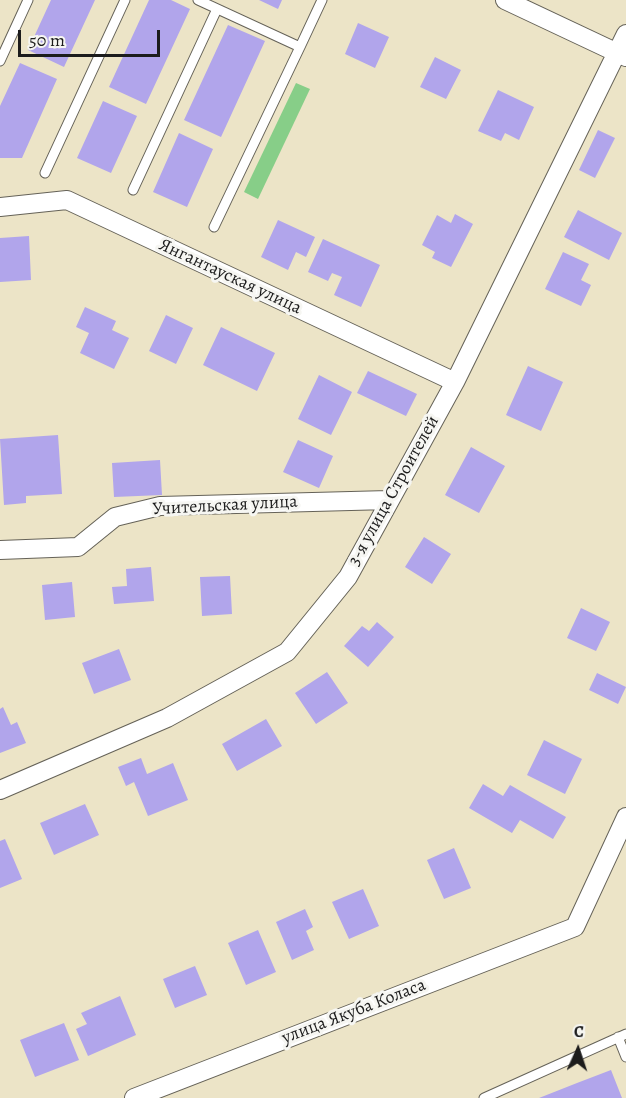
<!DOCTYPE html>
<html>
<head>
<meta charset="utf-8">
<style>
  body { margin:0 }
  #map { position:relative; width:626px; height:1098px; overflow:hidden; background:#ece4c7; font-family:Alegreya,serif }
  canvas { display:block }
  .north { position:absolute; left:548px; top:1020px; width:60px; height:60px; -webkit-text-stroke:4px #f6f6f2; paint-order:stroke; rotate:3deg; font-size:16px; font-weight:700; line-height:24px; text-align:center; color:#1c1c1c }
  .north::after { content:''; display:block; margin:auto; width:21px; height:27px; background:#1c1c1c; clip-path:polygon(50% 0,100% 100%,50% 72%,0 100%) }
  .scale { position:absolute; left:18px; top:30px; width:142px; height:27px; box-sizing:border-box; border:3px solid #1c1c1c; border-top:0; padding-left:8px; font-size:18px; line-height:21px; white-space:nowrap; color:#1c1c1c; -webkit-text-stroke:4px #f6f6f2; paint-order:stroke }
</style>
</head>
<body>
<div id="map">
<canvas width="626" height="1098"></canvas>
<div class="north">С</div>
<div class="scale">50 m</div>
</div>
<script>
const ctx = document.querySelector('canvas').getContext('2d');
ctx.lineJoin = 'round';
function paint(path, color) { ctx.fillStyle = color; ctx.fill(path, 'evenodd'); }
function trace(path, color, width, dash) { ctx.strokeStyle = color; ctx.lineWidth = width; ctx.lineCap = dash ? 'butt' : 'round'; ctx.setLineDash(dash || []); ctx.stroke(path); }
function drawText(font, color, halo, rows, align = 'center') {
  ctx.font = font + ' Alegreya,serif'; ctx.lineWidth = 6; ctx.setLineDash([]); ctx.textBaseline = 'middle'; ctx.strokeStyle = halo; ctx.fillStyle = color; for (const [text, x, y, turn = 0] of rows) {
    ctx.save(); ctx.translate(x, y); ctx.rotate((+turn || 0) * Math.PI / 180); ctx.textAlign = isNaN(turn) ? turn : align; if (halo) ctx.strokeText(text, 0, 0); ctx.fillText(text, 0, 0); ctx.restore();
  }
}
const green = new Path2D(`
  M296,83L310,89L258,199L244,192Z`);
const building = new Path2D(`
  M51,0H95L64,67L28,50Z
  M149,0H171L190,9L146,104L109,87Z
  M259,0H282L278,9Z
  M358,23L389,37L375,68L345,54Z
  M228,25L265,41L221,137L184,120Z
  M435,57L461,70L446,99L420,87Z
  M20,63L57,79L22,158H0V106Z
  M498,90L534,107L519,140L505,133L501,141L478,131Z
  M103,101L137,116L111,173L77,158Z
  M598,130L615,138L595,178L579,170Z
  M179,133L213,149L187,207L153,192Z
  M578,210L622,233L609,260L564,237Z
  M455,214L473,224L451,267L432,258L435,252L422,245L437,215L451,223Z
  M278,220L315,237L306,257L296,252L288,270L261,257Z
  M29,236L31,280L0,282V238Z
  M323,239L380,265L361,307L334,295L342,277L332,273L328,281L308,272Z
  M563,252L589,264L581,280L591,285L581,306L545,289Z
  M85,307L116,321L112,330L129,338L114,369L80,353L89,333L76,327Z
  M166,315L193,328L176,364L149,351Z
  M221,327L275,353L257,391L203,365Z
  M528,366L563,382L541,431L506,415Z
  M368,371L417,394L406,416L357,393Z
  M319,375L352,392L331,435L298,419Z
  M58,435L62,494L26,496V503L4,505L0,439Z
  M298,440L333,456L319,488L283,472Z
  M471,447L505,466L479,513L445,495Z
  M160,460L162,495L114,497L112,463Z
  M424,537L451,554L432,584L405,567Z
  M151,567L154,601L114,604L112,587L127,586L126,569Z
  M230,576L232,614L202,616L200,577Z
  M72,582L75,617L45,620L42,585Z
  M581,608L610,622L596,651L567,638Z
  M377,622L394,637L368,667L344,646L362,626L369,631Z
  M119,649L131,680L94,694L82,663Z
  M327,672L348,703L316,724L295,693Z
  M597,673L626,687L618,704L589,690Z
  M3,707L11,725L17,722L26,743L0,753V709Z
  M266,719L282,746L237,771L222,744Z
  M544,740L582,759L565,794L527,775Z
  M141,758L147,774L173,763L188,800L148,816L134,782L126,786L118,767Z
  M483,784L503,796L510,785L566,817L553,839L520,820L512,833L469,808Z
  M85,804L99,835L54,855L40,823Z
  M5,839L22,879L0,888V841Z
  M454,848L471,888L444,899L427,860Z
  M363,889L379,926L349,939L332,902Z
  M305,909L313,927L306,931L314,950L292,960L276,922Z
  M258,930L276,972L246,985L228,943Z
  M195,966L207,995L175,1008L163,979Z
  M120,996L136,1035L88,1056L76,1029L87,1024L81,1013Z
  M64,1023L79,1060L35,1077L20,1040Z
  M611,1070L622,1098H539L577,1083Z`);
const lane = new Path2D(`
  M198,0L300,47L322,0
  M0,61L28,0
  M45,173L125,0
  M133,190L217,9
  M214,227L300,47
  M618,1037L626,1057
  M484,1098L626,1034`);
const street = new Path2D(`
  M505,0L626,57
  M0,207L67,200L455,382
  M0,550L78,547L115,517L160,506L389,500
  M0,790L167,718L287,652L348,577L455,382L626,34
  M134,1098L575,927L626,817`);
const streetNames = [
  ["Янгантауская улица",230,277,25],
  ["3-я улица Строителей",394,491,-61],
  ["Учительская улица",225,506,-3],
  ["улица Якуба Коласа",354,1012,-21]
];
paint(green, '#87ce88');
paint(building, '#b1a5eb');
trace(lane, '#656258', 11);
trace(street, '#656258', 20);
trace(lane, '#fff', 9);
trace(street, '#fff', 18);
drawText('18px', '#1c1c1c', '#f6f6f2', streetNames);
</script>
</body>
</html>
